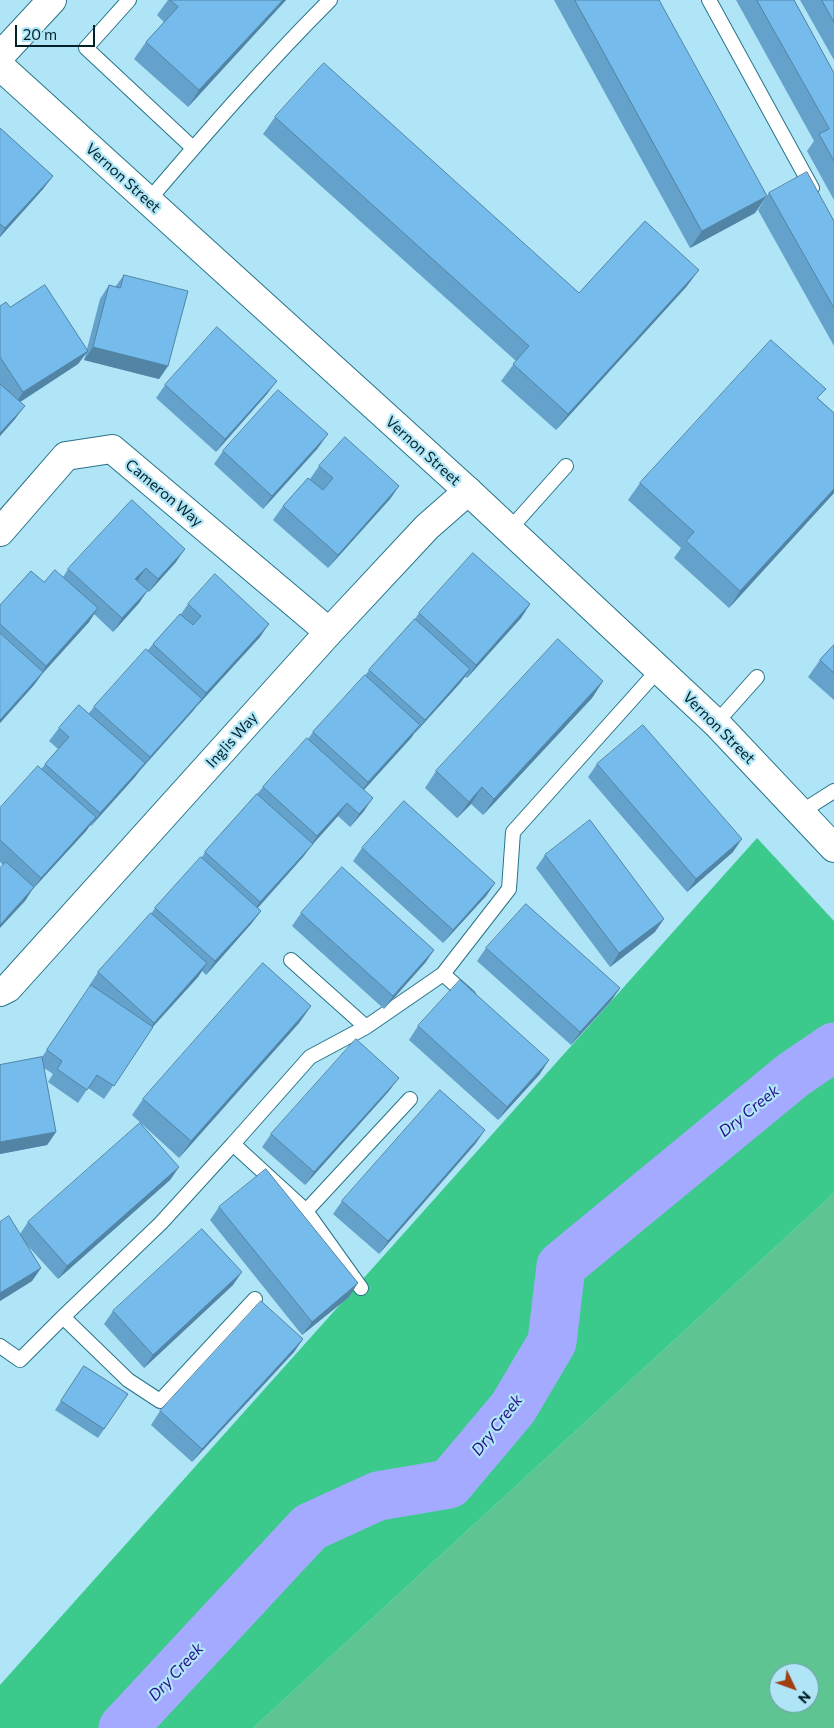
<!DOCTYPE html>
<html>
<head>
<meta charset="utf-8">
<style>
  body { margin:0 }
  #map { position:relative; width:834px; height:1728px; overflow:hidden; background:#afe5f6; font-family:Commissioner,sans-serif }
  canvas { display:block }
  .north { position:absolute; left:769px; top:1663px; width:50px; height:50px; box-sizing:border-box; background:#afe5f6; border:1px solid #6a97a4; border-radius:50%; rotate:132deg; font-size:14px; font-weight:700; line-height:20px; text-align:center; color:#02222a }
  .north::after { content:''; display:block; margin:auto; width:18px; height:22px; background:#a33d14; clip-path:polygon(50% 0,100% 100%,50% 72%,0 100%) }
  .scale { position:absolute; left:15px; top:25px; width:80px; height:22px; box-sizing:border-box; border:2px solid #02222a; border-top:0; padding-left:6px; font-size:15px; line-height:18px; white-space:nowrap; color:#02222a; -webkit-text-stroke:4px #afe5f6; paint-order:stroke }
</style>
</head>
<body>
<div id="map">
<canvas width="834" height="1728"></canvas>
<div class="north">N</div>
<div class="scale">20 m</div>
</div>
<script>
const ctx = document.querySelector('canvas').getContext('2d');
ctx.lineJoin = 'round';
function paint(path, color) { ctx.fillStyle = color; ctx.fill(path, 'evenodd'); }
function trace(path, color, width, dash) { ctx.strokeStyle = color; ctx.lineWidth = width; ctx.lineCap = dash ? 'butt' : 'round'; ctx.setLineDash(dash || []); ctx.stroke(path); }
function drawText(font, color, halo, rows, align = 'center') {
  ctx.font = font + ' Commissioner,sans-serif'; ctx.lineWidth = 4.5; ctx.setLineDash([]); ctx.textBaseline = 'middle'; ctx.strokeStyle = halo; ctx.fillStyle = color; for (const [text, x, y, turn = 0] of rows) {
    ctx.save(); ctx.translate(x, y); ctx.rotate((+turn || 0) * Math.PI / 180); ctx.textAlign = isNaN(turn) ? turn : align; if (halo) ctx.strokeText(text, 0, 0); ctx.fillText(text, 0, 0); ctx.restore();
  }
}
const green = new Path2D(`
  M834,1193V1728H253ZM779,1673H809V1703H779Z`);
const forest = new Path2D(`
  M757,838L834,921V1193L253,1728H0V1685Z`);
const river = new Path2D(`
  M123,1728L310,1527L378,1496L449,1484L513,1408L552,1342L561,1266L793,1075L834,1047`);
const service = new Path2D(`
  M129,0L86,48L193,148
  M709,0L812,188
  M148,201C207,132 266,64 330,0
  M509,530L566,466
  M716,723L757,677
  M801,812L834,791
  M291,960L366,1027
  M469,997L443,974L509,889L513,832L659,669
  M306,1211L233,1144L310,1057L366,1027L443,974
  M361,1288L306,1211L410,1099
  M63,1317L128,1380L160,1401L255,1299
  M0,1346L20,1360L63,1317L161,1223L233,1144`);
const minor = new Path2D(`
  M0,56L52,0
  M0,532L66,456L112,449L329,632
  M0,992L8,988L329,632L427,527L468,491`);
const secondary = new Path2D(`
  M0,66L468,491L716,723L834,848`);
const wall = new Path2D(`
  M168,0H286L188,107L134,59L146,42L164,22L157,15Z
  M554,0H659L755,213L690,248Z
  M736,0H794L834,73V200L807,151L814,141Z
  M800,0H834V60Z
  M275,117L579,293L687,286L556,430L501,381L516,361L263,134Z
  M0,128L53,176L43,189L0,237Z
  M769,193L834,221V346L758,210Z
  M124,275L168,366L159,379L84,360L86,353L78,364L20,402L15,419L0,436V306L10,307L87,349L100,299L109,285L115,287Z
  M165,385L267,394L216,452L156,398Z
  M819,399L834,413V493L729,608L674,558L681,548L628,500L640,483Z
  M318,448L263,509L214,464L223,451Z
  M319,466L399,486L390,499L328,568L273,520L283,506L310,479Z
  M176,562L149,592L147,591L139,603L113,632L94,614L89,622L42,674L34,685L0,723V605L44,582L63,577L68,569Z
  M188,604L260,637L197,706L192,712L91,826L90,825L86,831L31,891L25,901L3,865L0,862V808L42,768L58,749L49,741L59,728L89,713L94,707L148,650L153,644L181,614Z
  M530,604L521,618L467,678L465,677L461,682L415,733V732L411,738L364,790V811L350,827L338,816L312,845L303,857L258,908L261,911L251,924L206,975L202,971L198,977L153,1027L104,1099L88,1088L78,1103L48,1082L53,1074L44,1068L56,1132L47,1145L0,1154V1065L42,1057L90,987L89,986L98,972L151,914L155,908L202,857L205,852L257,794L263,787L308,739L313,732L365,676L369,670L415,619L419,613Z
  M834,645V700L808,677L820,660Z
  M603,681L592,698L483,815L471,804L457,818L425,788L436,771Z
  M597,764L733,852L687,892L588,777Z
  M362,848L495,883L486,896L443,943L353,861Z
  M545,855L655,932L610,967L536,868Z
  M301,913L434,950L425,963L384,1009L292,926Z
  M486,948L620,988L611,1001L571,1045L477,961Z
  M311,1006L299,1023L179,1158L132,1115L143,1099Z
  M418,1026L540,1074L498,1120L409,1040Z
  M389,1091L305,1185L262,1147L271,1134Z
  M476,1143L379,1254L333,1214L342,1201Z
  M179,1167L170,1180L58,1279L27,1245L41,1268L32,1281L0,1301V1222L20,1234L28,1222Z
  M219,1207L349,1297L302,1335L210,1220Z
  M233,1285L144,1368L104,1324L113,1311Z
  M303,1339L294,1352L192,1462L151,1425L160,1411Z
  M84,1366L128,1394L98,1438L55,1410Z`);
const shadedWall = new Path2D(`
  M283,0H286L188,107L199,90Z
  M53,176L43,189L0,237V236L5,228Z
  M767,196L755,213L690,248L702,231Z
  M699,270L687,286L556,430L568,414Z
  M93,347L168,366L159,379L84,360Z
  M88,351L78,364L14,406L23,392Z
  M277,381L267,394L216,452L225,439Z
  M25,406L15,419L0,436V433Z
  M328,434L318,448L263,509L272,496Z
  M399,486L390,499L328,568L338,555Z
  M834,489V493L729,608L740,591Z
  M185,549L176,562L149,592L158,579Z
  M146,568L137,581L135,579Z
  M148,590L139,603L113,632L122,618Z
  M530,604L521,618L467,678L476,665Z
  M98,608L89,622L42,674L34,685L0,723V720L38,678L46,666Z
  M269,624L260,637L197,706L206,693Z
  M470,669L461,682L415,733L425,720Z
  M603,681L592,698L483,815L494,799Z
  M202,699L192,712L140,770L150,757Z
  M420,725L411,738L359,795L368,782Z
  M145,763L135,777L91,826L100,813Z
  M482,787L471,804L457,818L469,802Z
  M373,798L364,811L350,827L359,814Z
  M347,803L338,816L312,845L303,857L251,915L260,902L309,848L317,836Z
  M96,817L86,831L31,891L41,878Z
  M742,839L733,852L687,892L696,879Z
  M495,883L486,896L443,943L453,930Z
  M34,887L25,901L0,928V925Z
  M261,911L251,924L206,975L215,961Z
  M664,919L655,932L610,967L619,953Z
  M434,950L425,963L384,1009L393,996Z
  M207,963L198,977L144,1036L154,1023Z
  M620,988L611,1001L571,1045L580,1032Z
  M311,1006L299,1023L179,1158L191,1141Z
  M549,1060L540,1074L498,1120L507,1107Z
  M399,1078L389,1091L305,1185L314,1172Z
  M485,1130L476,1143L379,1254L388,1241Z
  M56,1132L47,1145L0,1154V1142Z
  M179,1167L170,1180L58,1279L67,1266Z
  M41,1268L32,1281L0,1301V1293Z
  M242,1272L233,1285L144,1368L153,1355Z
  M358,1283L349,1297L302,1335L312,1322Z
  M303,1339L294,1352L192,1462L202,1449Z`);
const building = new Path2D(`
  M170,0H283L199,90L146,42L178,7Z
  M575,0H659L767,196L702,231Z
  M757,0H794L834,73V161L819,134L829,129Z
  M822,0H834V22Z
  M324,63L579,293L645,221L699,270L568,414L513,364L529,346L275,117Z
  M0,128L53,176L5,228L0,224Z
  M807,172L834,221V308L769,193Z
  M124,275L188,291L168,366L93,347L109,285L120,288Z
  M45,285L88,351L23,392L0,357V306L6,302L10,307Z
  M217,327L277,381L225,439L165,385Z
  M771,340L826,389L817,398L834,413V489L740,591L686,541L694,532L640,483Z
  M0,384L25,406L0,433Z
  M278,390L328,434L272,496L223,451Z
  M345,437L399,486L338,555L283,506L308,478L323,490L333,478L319,466Z
  M132,500L185,549L158,579L146,568L135,579L148,590L122,618L68,569Z
  M473,553L530,604L476,665L419,613Z
  M55,570L98,608L46,666L0,624V605L31,571L44,582Z
  M215,574L269,624L206,693L153,644L180,614L193,625L201,616L188,604Z
  M415,619L470,669L425,720L369,670Z
  M0,633L43,672L0,720Z
  M558,639L603,681L494,799L482,787L469,802L436,771Z
  M834,645V673L820,660Z
  M146,649L202,699L150,757L94,707Z
  M365,675L420,725L368,782L313,732Z
  M79,705L145,763L100,813L45,764L69,737L59,728Z
  M643,725L742,839L696,879L597,764Z
  M307,738L373,798L359,814L347,803L317,836L263,787Z
  M38,766L96,817L41,878L0,840V808Z
  M257,794L313,844L260,902L205,852Z
  M404,801L495,883L453,930L362,848Z
  M590,820L664,919L619,953L545,855Z
  M201,857L261,911L215,961L155,908Z
  M6,862L34,887L0,925V868Z
  M342,867L434,950L393,996L301,913Z
  M526,904L620,988L580,1032L486,948Z
  M151,913L207,963L154,1023L98,972Z
  M263,963L311,1006L191,1141L143,1099Z
  M460,980L549,1060L507,1107L418,1026Z
  M91,985L153,1027L114,1086L97,1075L87,1090L57,1069L62,1061L47,1050Z
  M356,1039L399,1078L314,1172L271,1134Z
  M42,1057L56,1132L0,1142V1065Z
  M440,1090L485,1130L388,1241L342,1201Z
  M140,1123L179,1167L67,1266L28,1222Z
  M266,1169L358,1283L312,1322L219,1207Z
  M9,1216L41,1268L0,1293V1222Z
  M202,1229L242,1272L153,1355L113,1311Z
  M261,1301L303,1339L202,1449L160,1411Z
  M84,1366L128,1394L104,1429L61,1401Z`);
const streetNames = [
  ["Vernon Street",123,178,42],
  ["Vernon Street",423,451,42],
  ["Cameron Way",164,493,40],
  ["Vernon Street",719,728,45],
  ["Inglis Way",232,740,-48]
];
const waterNames = [
  ["Dry Creek",749,1111,-39],
  ["Dry Creek",497,1425,-52],
  ["Dry Creek",176,1672,-47]
];
paint(green, '#5ec592');
paint(forest, '#3bca8b');
trace(river, '#a4aaff', 49);
trace(service, '#287489', 16);
trace(minor, '#287489', 30);
trace(secondary, '#287489', 30);
trace(service, '#fff', 14);
trace(minor, '#fff', 28);
trace(secondary, '#fff', 28);
paint(wall, '#65a2cb');
paint(shadedWall, '#5284a5');
paint(building, '#75bcec');
trace(building, '#5284a5', 1);
drawText('15px', '#02222a', '#afe5f6', streetNames);
drawText('italic 16px', '#2c0f8b', '#afe5f6', waterNames);
</script>
</body>
</html>
